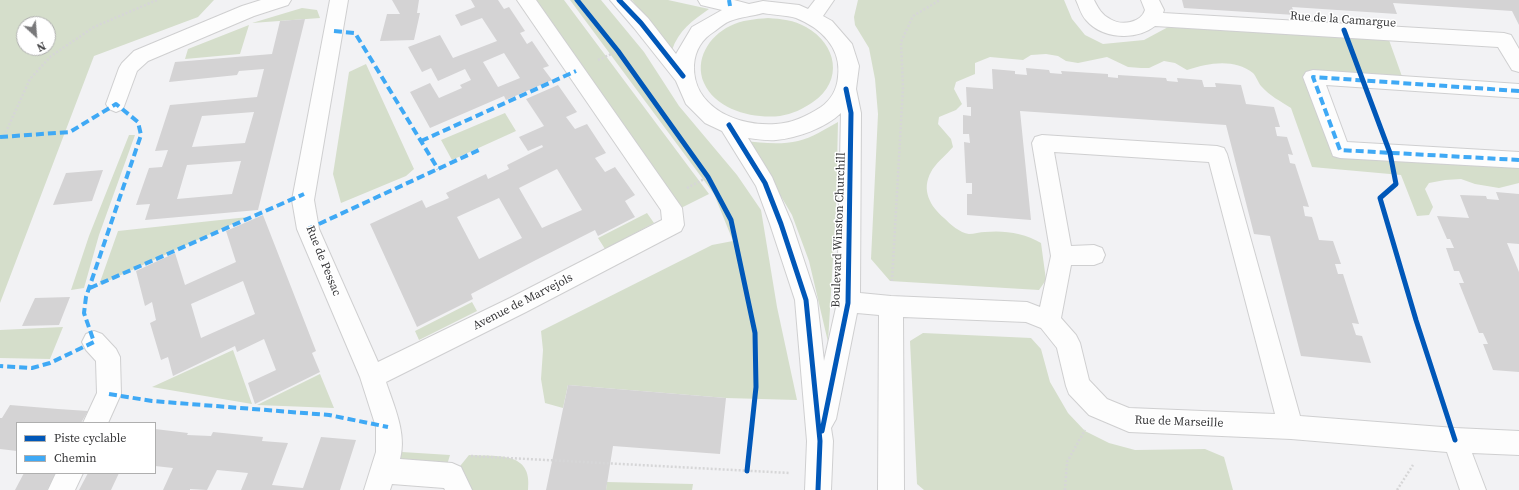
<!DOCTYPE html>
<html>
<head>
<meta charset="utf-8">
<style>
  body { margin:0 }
  #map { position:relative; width:1519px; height:490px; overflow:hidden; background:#f2f2f4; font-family:"Source Serif 4",serif }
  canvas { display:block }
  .legend { position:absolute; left:16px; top:422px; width:140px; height:52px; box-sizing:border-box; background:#fff; border:1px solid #afafaf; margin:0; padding:5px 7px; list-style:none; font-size:12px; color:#363638 }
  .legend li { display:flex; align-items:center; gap:8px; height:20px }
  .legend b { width:20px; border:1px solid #afafaf }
  .north { position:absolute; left:16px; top:16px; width:40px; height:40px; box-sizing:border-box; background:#fff; border:1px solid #afafaf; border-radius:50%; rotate:154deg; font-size:11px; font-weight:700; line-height:16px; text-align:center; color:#363638 }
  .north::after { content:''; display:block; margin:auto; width:14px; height:18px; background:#78787a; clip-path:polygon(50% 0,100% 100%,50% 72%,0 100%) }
</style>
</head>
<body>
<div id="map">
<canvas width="1519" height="490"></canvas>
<ul class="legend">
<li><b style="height:5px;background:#0057b8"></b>Piste cyclable</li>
<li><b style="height:5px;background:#3fa9f5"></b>Chemin</li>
</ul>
<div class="north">N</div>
</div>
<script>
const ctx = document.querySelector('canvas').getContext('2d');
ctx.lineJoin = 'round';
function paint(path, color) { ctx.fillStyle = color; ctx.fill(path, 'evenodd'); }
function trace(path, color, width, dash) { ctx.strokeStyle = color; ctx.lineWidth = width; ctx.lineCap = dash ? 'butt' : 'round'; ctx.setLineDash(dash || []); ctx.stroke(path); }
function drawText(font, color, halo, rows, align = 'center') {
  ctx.font = font + ' "Source Serif 4",serif'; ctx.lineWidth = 3; ctx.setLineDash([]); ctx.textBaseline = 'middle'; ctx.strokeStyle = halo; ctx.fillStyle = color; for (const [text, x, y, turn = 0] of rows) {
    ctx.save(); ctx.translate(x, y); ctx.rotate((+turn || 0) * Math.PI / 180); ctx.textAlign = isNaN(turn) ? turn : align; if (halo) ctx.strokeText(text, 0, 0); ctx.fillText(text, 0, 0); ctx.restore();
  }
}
const green = new Path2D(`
  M0,0H214L198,17L94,56L0,303ZM24,24H48V48H24Z
  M531,0H564L709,194L681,208Z
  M570,0H601L644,52L679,106L737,175L761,210L777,307L797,400L726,398L568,385L563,408L545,403L541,379L543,350L541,331L712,245L733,241L714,194Z
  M632,0H668L709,9C693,20 678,31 672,50Z
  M858,0H1064L1072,19L1085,35L1103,44L1144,40L1170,26L1389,40L1404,82L1313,78L1340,150L1519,160V183L1499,188L1475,184L1461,179L1445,180L1429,183L1425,189L1433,207L1429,215L1417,216L1401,175L1312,167L1291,108C1280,101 1270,96 1261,86C1258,82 1256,76 1253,73C1234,58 1208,63 1187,70L1175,63L1164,61L1149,68H1141L1128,67L1107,57L1078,63L1066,61L1058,56L1046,54L1031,55L1023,60L990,57L975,63V74L956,82L954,89L962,104L956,110L939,117L938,124L951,139L953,147C947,154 934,165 931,172C921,190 930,206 944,218C950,224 960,233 969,234C974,234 980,232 985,232C1004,230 1024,233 1041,243L1046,280L1039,290L890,281L871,259L878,114L875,79L869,48L855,25L854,17Z
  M302,8L317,10L320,18L252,23Z
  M768,18C781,19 794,20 806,27C837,44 844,81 813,102C803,109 792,114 780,116C753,119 716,110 704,83C694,60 709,36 730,26C742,20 755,19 768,18Z
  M249,25L240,54L185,59L188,49Z
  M366,64L414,169L406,176L341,203L333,174L349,72Z
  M505,113L516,131L452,160L441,140Z
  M838,122L836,208L828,342L809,261L792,215L769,176L745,141C761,143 782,145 798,141C812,138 825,129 838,122Z
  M129,135H135L99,235L84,288L71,290L89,236Z
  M647,213L654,223L605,249L598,238Z
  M248,217L99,285L118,231Z
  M472,302L477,311L419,340L415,331Z
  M63,327L50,359L0,358V330Z
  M923,333L1031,338L1041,349L1050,382L1068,413L1085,431L1109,443L1135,450L1205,449L1224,457L1233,490H924L917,484L910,341Z
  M233,350L252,404L152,387Z
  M320,374L334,408L257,405Z
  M402,452L450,455L444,475L397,471Z
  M469,455C496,457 533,450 528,490H459L452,476Z
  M607,482L693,484L692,490H606Z`);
const building = new Path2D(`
  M392,0H419L417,13H420L414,40L380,41L387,14H400Z
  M471,0H498L504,9L509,7L525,31L520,33L527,44L532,41L549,66L543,68L552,80L506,100L504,96L430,128L410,92L430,83L439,98L462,88L460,85L471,80L465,69L438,81L431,68L422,72L408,47L440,35L453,58L497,41L482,18L461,26L455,15L475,7ZM504,53L520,78L498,87L483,62Z
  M1182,0H1519V25L1512,11L1393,3L1397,14L1292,7L1295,15L1184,8Z
  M305,19L258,210L145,220L150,204L136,205L149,168L162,167L168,150L155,151L170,105L257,97L264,69L239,71L237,75L169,82L175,62L272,54L280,21ZM254,112L245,143L192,147L202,116ZM241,161L232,194L177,199L187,165Z
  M1026,68L1049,70L1050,73L1062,74L1061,71L1108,74V77L1118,78V75L1166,78L1167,81L1178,82L1177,78L1202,80L1204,87H1216L1215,83L1241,85L1246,104L1274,107L1280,127H1275L1277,136L1287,137L1293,155L1288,154L1290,163L1295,164L1309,207L1303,206L1305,216L1312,217L1319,240L1333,241L1341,264H1335L1338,274H1343L1359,324L1352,323L1356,335L1362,336L1371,363L1301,356L1270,236L1254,234L1226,125L1020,111L1031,220L967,215V194H972V183H966L964,142L970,143L969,134H963V115L971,116V107H967L966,87L993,89L992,69L1015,71V74L1027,75Z
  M558,85L577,112L566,117L575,129L587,124L606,153L595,158L605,172L615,167L635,195L625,201L635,217L598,236L595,230L534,261L471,294L473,299L417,327L370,224L422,200L426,208L449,198L446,193L486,174L488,179L509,169L507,165L543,147L542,145L528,151L519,137L544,126L526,99ZM557,169L582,210L542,228L519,188ZM499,198L522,238L479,259L457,217Z
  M103,170L92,201L53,205L66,173Z
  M1496,192L1519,194V244L1507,243L1519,272V372L1493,370L1483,344H1488L1483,333H1479L1459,283H1464L1459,271H1454L1446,248H1454L1450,239H1447L1437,216L1469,218L1460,195L1486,196L1487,199L1499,200Z
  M263,215L316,351L312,353L320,372L255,404L248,383L276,370L264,339L237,352L235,346L173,376L168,357L161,360L150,323L156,320L152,302L145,306L136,271L175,253L185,285L236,262L226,231ZM243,281L255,314L201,338L191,304Z
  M70,297L59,325L22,326L35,298Z
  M568,385L726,398L720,454L613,446L606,490H546Z
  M10,405L58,409L88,411L81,423H17V451L0,449V418H2Z
  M155,429L188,433L187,435L211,436L213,432L263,437L262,441L288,443L272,485L303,488L321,437L356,440L340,490H241L248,473L217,470L207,490L190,489V490H163L173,468L155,466Z
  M24,473H56L47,490H15Z
  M88,473H119L111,490H79Z`);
const path = new Path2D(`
  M598,60L618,51
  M4,136L30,79L51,56L94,27L157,0
  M687,188L708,177
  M892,281L903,87L901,42L913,16L940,0
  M471,456L790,473
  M1065,490L1067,462L1085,430
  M1397,490L1413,465`);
const minor = new Path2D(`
  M261,0H291L288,5L254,16L148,61L137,71L123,109L116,112L109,109L106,104L119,68L122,63L134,51L242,6Z
  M330,0H348L314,200L319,229L378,362L510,298L662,220L661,210L517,0H536L682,208L684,225L681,231L526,312L386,382C394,406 407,434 400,459L452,463L461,467L472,490H445L444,488L392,484L390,490H364L376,452V427L360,377L297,229L292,200Z
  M610,0H630L648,18L676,54L692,27L722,10L701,5L698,0H734L749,4L763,1L799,5L808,9L815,0H834L823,16L832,21L852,44L859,66L856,89L861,113L860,293L891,296L1027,302L1040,307L1051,256L1032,143L1035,137L1042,135L1217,146L1224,148L1227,154L1300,416L1455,428L1519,431V455L1472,453L1486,490H1460L1447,452L1291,439L1129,432L1089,415L1069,394L1066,386L1057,348L1041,328L1026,322L903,317L904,490H878L879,315L857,313L836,419L831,428L833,441L831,490H805L807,441L795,300L770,224L756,186L722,131L705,123L686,104L676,81L634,28ZM763,13C773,15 786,15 796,18C821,28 842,48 838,77C837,89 831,100 821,107C807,116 793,123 776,124C739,127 692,108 694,65C695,50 702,39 715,31C720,27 725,23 730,21C740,17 753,16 763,13ZM841,113L837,303L824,361L817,300L792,224L772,177L748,138C757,139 767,141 776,140C798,138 825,128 841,113ZM1054,152L1209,162L1275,414L1129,408L1107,399L1089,380L1080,343L1076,335L1061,318L1071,265H1094L1102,262L1105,255L1102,248L1094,245L1071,246Z
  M1076,0H1094C1098,8 1102,15 1110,19C1121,26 1141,23 1145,10L1141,0H1159L1164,10L1163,13L1504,33L1511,35L1519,49V72L1512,70L1498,47L1155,26C1136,41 1102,39 1086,20C1081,15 1079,6 1076,0Z
  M1313,70L1519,84V98L1326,85L1347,142L1519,152V168L1340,158L1333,156L1303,77L1306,72Z
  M94,331L102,334L116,349L120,357L121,394L108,423H83L97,393L96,361L86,350L82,342L86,334Z
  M56,473H83L75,490H48Z`);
const quiet = new Path2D(`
  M729,0L730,6
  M334,31L355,33L438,169
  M1519,91L1313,77L1340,150L1519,160
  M0,137L70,132L116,104L138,122L141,135L86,297L84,313L94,342L50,363L32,368L0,366
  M421,141L576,71
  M308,229L481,149
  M90,288L304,194
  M109,394L152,401L329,415L388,427`);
const cycleway = new Path2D(`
  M577,0L618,51L708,177L731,220L755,333L756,387L747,471
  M619,0L641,23L683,76
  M1344,30L1390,153L1396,184L1380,198L1416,320L1455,440
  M729,125L765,183L781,224L806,300L820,441L818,490
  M822,431L848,303L851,113L846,89`);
const streetNames = [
  ["Rue de la Camargue",1343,20,4],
  ["Boulevard Winston Churchill",839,230,-88],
  ["Rue de Pessac",323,261,68],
  ["Avenue de Marvejols",523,302,-27],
  ["Rue de Marseille",1179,422,2]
];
paint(green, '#d5decb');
paint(building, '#d4d3d4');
trace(minor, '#cfcfd0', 2);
trace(path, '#d6d6d7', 2.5, [2, 2]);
paint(minor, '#fdfdfd');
trace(quiet, '#3fa9f5', 4, [8, 4]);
trace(cycleway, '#0057b8', 5);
drawText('12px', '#363638', '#fff', streetNames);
</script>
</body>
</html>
